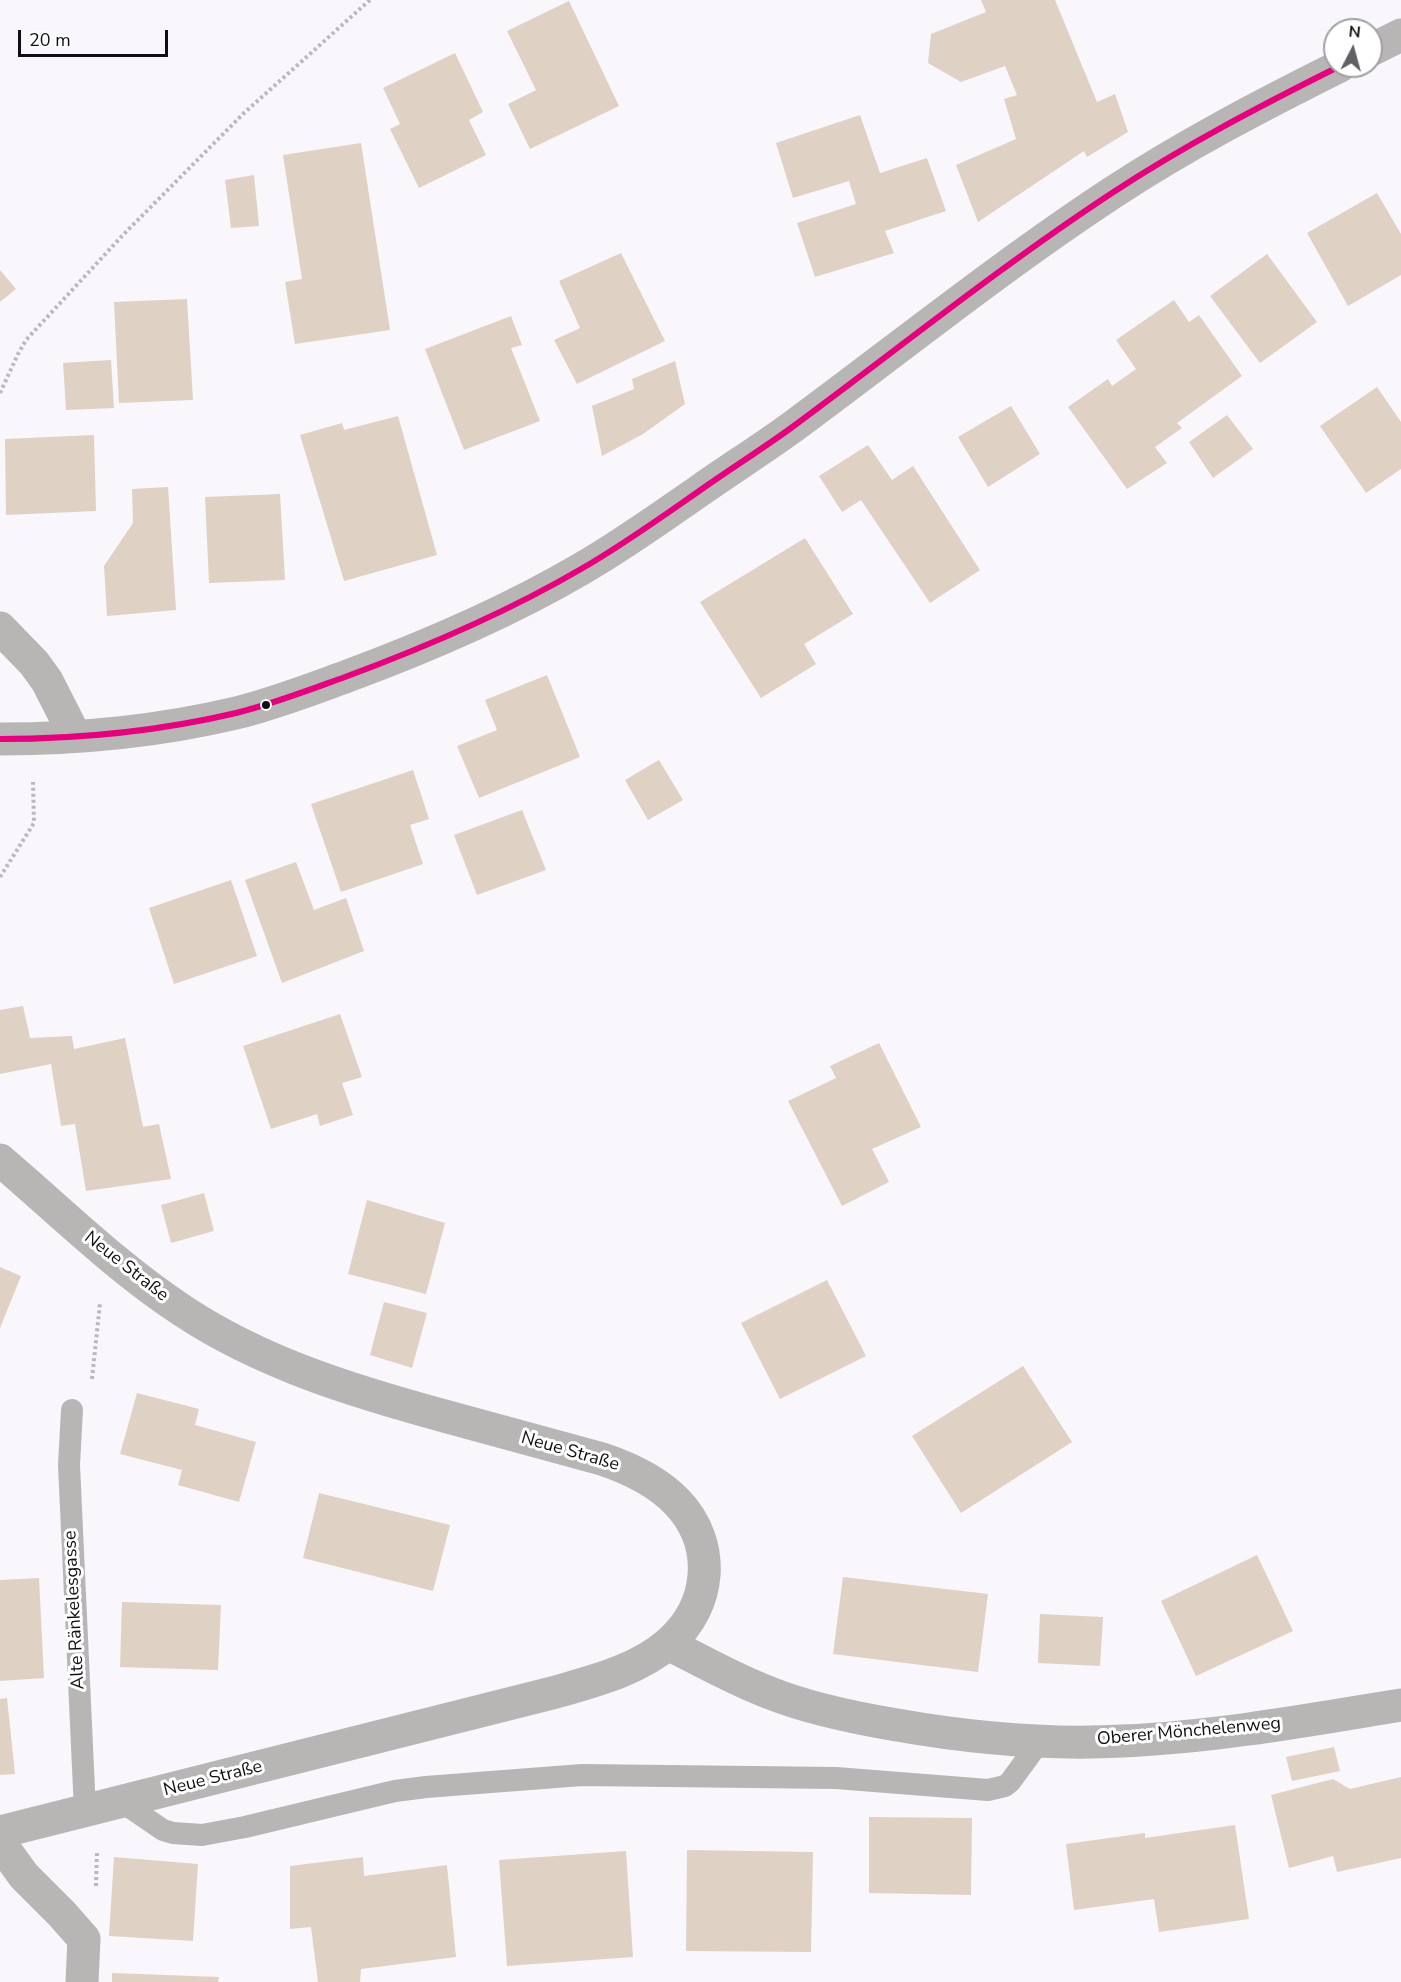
<!DOCTYPE html>
<html>
<head>
<meta charset="utf-8">
<style>
  body { margin:0 }
  #map { position:relative; width:1401px; height:1982px; overflow:hidden; background:#f9f6fc; font-family:"Nunito Sans",sans-serif }
  canvas { display:block }
  .north { position:absolute; left:1323px; top:18px; width:60px; height:60px; box-sizing:border-box; background:#fff; border:2px solid #a09fa1; border-radius:50%; rotate:6deg; font-size:16px; font-weight:700; line-height:24px; text-align:center; color:#110f13 }
  .north::after { content:''; display:block; margin:auto; width:21px; height:27px; background:#626065; clip-path:polygon(50% 0,100% 100%,50% 72%,0 100%) }
  .scale { position:absolute; left:18px; top:30px; width:150px; height:27px; box-sizing:border-box; border:3px solid #110f13; border-top:0; padding-left:8px; font-size:18px; line-height:21px; white-space:nowrap; color:#110f13; -webkit-text-stroke:4px #fff; paint-order:stroke }
</style>
</head>
<body>
<div id="map">
<canvas width="1401" height="1982"></canvas>
<div class="north">N</div>
<div class="scale">20 m</div>
</div>
<script>
const ctx = document.querySelector('canvas').getContext('2d');
ctx.lineJoin = 'round';
function paint(path, color) { ctx.fillStyle = color; ctx.fill(path, 'evenodd'); }
function trace(path, color, width, dash) { ctx.strokeStyle = color; ctx.lineWidth = width; ctx.lineCap = dash ? 'butt' : 'round'; ctx.setLineDash(dash || []); ctx.stroke(path); }
function drawText(font, color, halo, rows, align = 'center') {
  ctx.font = font + ' "Nunito Sans",sans-serif'; ctx.lineWidth = 6; ctx.setLineDash([]); ctx.textBaseline = 'middle'; ctx.strokeStyle = halo; ctx.fillStyle = color; for (const [text, x, y, turn = 0] of rows) {
    ctx.save(); ctx.translate(x, y); ctx.rotate((+turn || 0) * Math.PI / 180); ctx.textAlign = isNaN(turn) ? turn : align; if (halo) ctx.strokeText(text, 0, 0); ctx.fillText(text, 0, 0); ctx.restore();
  }
}
const building = new Path2D(`
  M981,0H1055L1097,102L1115,94L1128,132L1087,157L1084,151L978,222L956,165L1016,139L1004,99L1017,95L1005,66L961,82L928,63L931,34L986,12Z
  M569,1L619,106L530,149L508,104L536,90L507,31Z
  M455,53L483,112L469,120L486,155L419,188L390,129L400,124L383,88Z
  M860,115L880,173L927,158L946,211L885,231L894,253L815,277L797,223L856,204L849,181L793,198L776,143Z
  M361,143L390,330L295,344L285,282L302,279L283,155Z
  M254,175L259,226L231,228L225,180Z
  M1377,193L1401,234V275L1348,306L1307,233Z
  M621,253L665,341L577,384L554,340L580,328L559,281Z
  M1267,254L1317,322L1260,363L1210,296Z
  M0,270L16,289L0,302Z
  M187,299L193,400L119,403L114,302Z
  M1174,300L1189,322L1199,315L1242,376L1177,423L1182,428L1155,447L1167,463L1127,489L1068,407L1108,379L1112,386L1136,369L1116,340Z
  M511,316L522,345L511,348L540,421L464,450L425,349Z
  M111,360L114,408L66,410L63,363Z
  M675,361L685,404L643,434L602,456L592,406L634,389L632,379Z
  M1377,387L1401,422V469L1366,493L1320,426Z
  M1011,406L1040,454L988,487L958,437Z
  M1227,415L1253,449L1213,478L1189,442Z
  M398,416L437,555L344,581L300,435L342,423L344,430Z
  M94,435L96,511L6,515L5,439Z
  M868,445L892,480L913,466L980,570L930,603L861,500L842,512L819,476Z
  M168,487L176,610L107,616L104,566L133,523L132,489Z
  M280,494L285,580L209,583L205,497Z
  M805,538L853,614L804,644L816,664L761,698L700,602Z
  M547,675L580,757L479,798L457,746L497,730L485,700Z
  M659,760L683,800L648,820L625,780Z
  M413,770L429,819L410,825L423,864L341,892L311,804Z
  M522,810L546,870L477,895L454,835Z
  M296,862L314,910L346,898L364,951L282,983L245,880Z
  M231,880L257,956L174,984L149,908Z
  M23,1006L30,1038L72,1036L74,1049L125,1038L143,1127L159,1124L171,1179L86,1191L75,1124L61,1126L51,1064L0,1074V1010Z
  M340,1014L362,1077L342,1083L353,1115L320,1126L317,1114L271,1129L243,1046Z
  M879,1043L921,1127L872,1149L889,1182L842,1206L788,1101L836,1078L830,1066Z
  M204,1193L214,1231L171,1243L161,1205Z
  M367,1200L445,1223L426,1294L348,1274Z
  M0,1267L21,1276L0,1328Z
  M827,1280L866,1356L780,1399L741,1323Z
  M384,1302L427,1313L412,1368L370,1355Z
  M1023,1366L1072,1442L961,1513L912,1436Z
  M137,1393L199,1409L195,1425L256,1442L239,1502L178,1485L182,1470L120,1454Z
  M319,1493L450,1525L433,1591L303,1558Z
  M1257,1555L1293,1631L1196,1676L1161,1601Z
  M843,1577L988,1594L978,1672L833,1654Z
  M39,1578L44,1678L0,1681V1580Z
  M122,1602L221,1605L218,1670L120,1667Z
  M1040,1614L1103,1617L1100,1666L1038,1663Z
  M7,1698L15,1774L0,1775V1699Z
  M1334,1747L1340,1771L1292,1781L1286,1757Z
  M1401,1777V1858L1337,1872L1333,1856L1289,1868L1271,1795L1333,1779L1350,1789Z
  M869,1817L972,1818L971,1895L869,1893Z
  M1235,1825L1249,1919L1159,1932L1154,1899L1074,1910L1066,1844L1145,1833V1838Z
  M687,1850L813,1852L811,1952L686,1951Z
  M626,1851L633,1957L507,1966L499,1860Z
  M114,1857L198,1864L193,1941L109,1936Z
  M363,1857L364,1876L447,1865L456,1957L361,1969L360,1982H318L311,1927L290,1929V1866Z
  M112,1973L219,1977L218,1982H112Z`);
const path = new Path2D(`
  M0,393L18,354L26,340L122,236L244,113L370,0
  M0,877L34,823L33,782
  M92,1379L100,1303
  M96,1886L97,1851`);
const service = new Path2D(`
  M72,1410L69,1465L85,1811
  M122,1802L163,1830L173,1833L202,1835L245,1827L395,1791L426,1787L582,1775L836,1778L988,1790L1005,1786L1010,1782L1040,1741`);
const minor = new Path2D(`
  M0,628L34,663L47,681L75,736
  M668,1644C702,1661 735,1680 770,1693C810,1709 855,1718 897,1725C971,1738 1048,1745 1123,1741C1216,1737 1309,1720 1401,1705
  M0,1843L24,1876L62,1914L84,1939L82,1982`);
const tertiary = new Path2D(`
  M1371,50L1401,35
  M0,739C78,739 160,731 236,713C273,704 309,690 345,677C426,647 506,613 581,569C623,545 663,516 702,489C732,468 762,449 791,428C898,349 1001,266 1112,193C1185,145 1262,105 1340,66
  M0,1160C60,1211 116,1267 183,1311C263,1364 356,1392 448,1417C499,1431 551,1445 602,1459C629,1468 657,1481 677,1502C717,1544 712,1605 669,1643C638,1670 594,1681 556,1692L0,1832`);
const bus1 = new Path2D(`
  M0,739C78,739 160,731 236,713C273,704 309,690 345,677C426,647 506,613 581,569C623,545 663,516 702,489C732,468 762,449 791,428C898,349 1001,266 1112,193C1185,145 1262,105 1340,66`);
const markers = [
  [266,705,5,"#110f13"]
];
const streetNames = [
  ["Neue Straße",126,1267,38],
  ["Neue Straße",570,1452,16],
  ["Alte Ränkelesgasse",75,1610,-93],
  ["Oberer Mönchelenweg",1189,1732,-5],
  ["Neue Straße",213,1779,-14]
];
paint(building, '#dfd2c4');
trace(path, '#bab9bb', 4, [3, 3]);
trace(service, '#b8b5b5', 22);
trace(minor, '#b8b5b5', 33);
trace(tertiary, '#b8b5b5', 33);
trace(bus1, '#e5007d', 6);
for (const [x, y, r, color] of markers) { const dot = new Path2D(); dot.arc(x, y, r, 0, 2 * Math.PI); ctx.fillStyle = color; ctx.fill(dot); trace(dot, '#fff', 2); }
drawText('18px', '#110f13', '#fff', streetNames);
</script>
</body>
</html>
